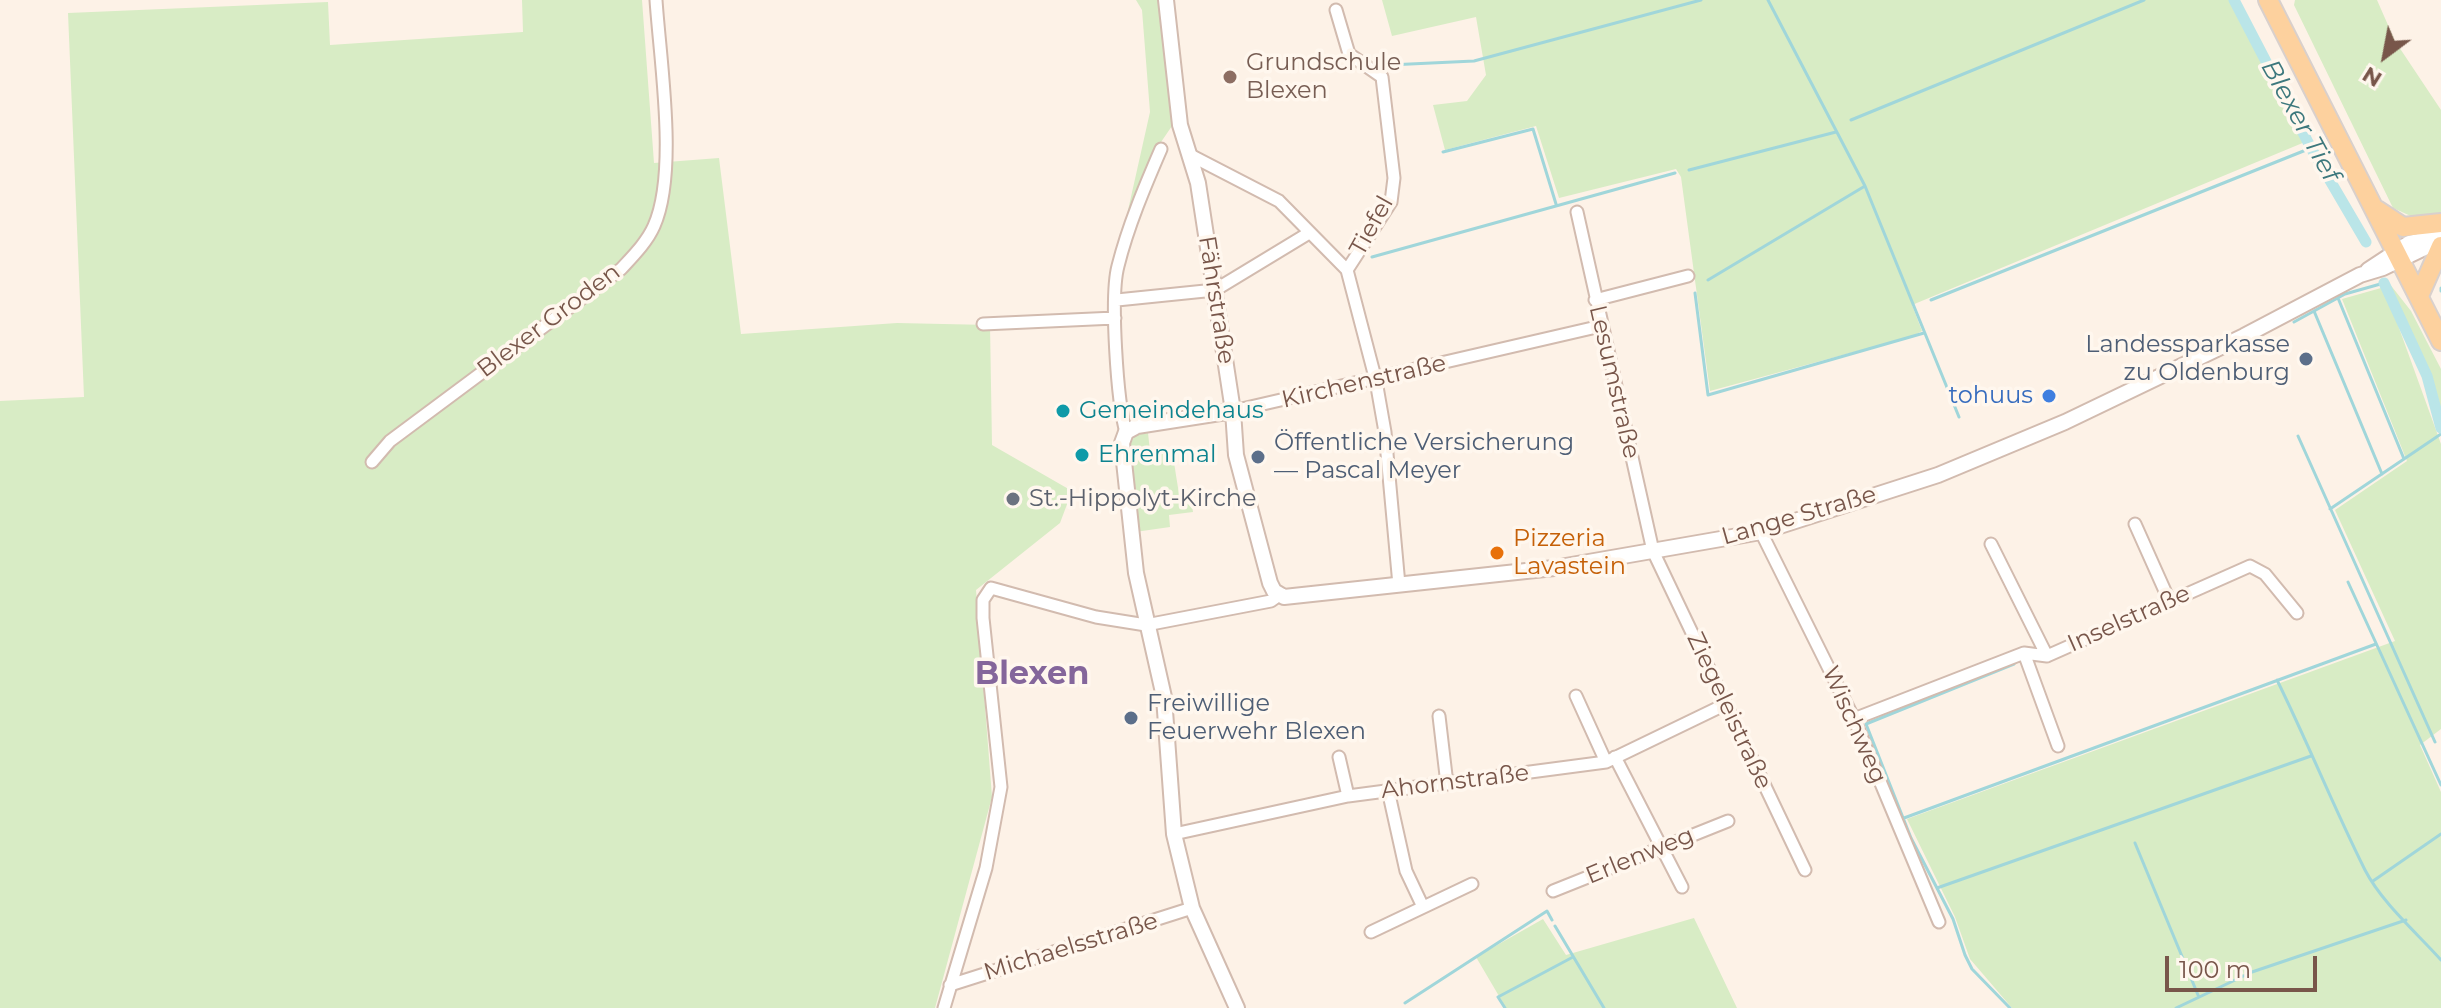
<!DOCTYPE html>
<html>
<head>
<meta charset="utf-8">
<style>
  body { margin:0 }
  #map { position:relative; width:2441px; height:1008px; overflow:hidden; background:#fdf2e7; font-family:Montserrat,sans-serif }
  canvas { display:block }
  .north { position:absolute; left:2345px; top:16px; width:80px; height:80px; -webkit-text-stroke:6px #fff7ee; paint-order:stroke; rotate:212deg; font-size:22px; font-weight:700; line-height:32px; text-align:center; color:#78564a }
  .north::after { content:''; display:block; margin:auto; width:28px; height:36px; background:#78564a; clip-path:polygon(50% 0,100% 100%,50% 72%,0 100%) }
  .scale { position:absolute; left:2165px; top:956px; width:152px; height:36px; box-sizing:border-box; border:4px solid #78564a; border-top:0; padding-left:10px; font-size:24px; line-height:28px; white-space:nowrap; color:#78564a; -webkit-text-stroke:6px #fff7ee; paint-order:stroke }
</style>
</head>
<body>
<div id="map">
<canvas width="2441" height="1008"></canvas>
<div class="north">N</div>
<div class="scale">100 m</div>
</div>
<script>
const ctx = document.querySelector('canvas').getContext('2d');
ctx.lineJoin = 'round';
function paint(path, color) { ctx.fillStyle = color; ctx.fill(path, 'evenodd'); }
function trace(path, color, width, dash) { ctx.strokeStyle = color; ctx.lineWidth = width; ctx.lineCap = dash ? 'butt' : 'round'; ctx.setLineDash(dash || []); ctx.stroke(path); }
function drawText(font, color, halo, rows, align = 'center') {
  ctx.font = font + ' Montserrat,sans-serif'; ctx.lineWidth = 7; ctx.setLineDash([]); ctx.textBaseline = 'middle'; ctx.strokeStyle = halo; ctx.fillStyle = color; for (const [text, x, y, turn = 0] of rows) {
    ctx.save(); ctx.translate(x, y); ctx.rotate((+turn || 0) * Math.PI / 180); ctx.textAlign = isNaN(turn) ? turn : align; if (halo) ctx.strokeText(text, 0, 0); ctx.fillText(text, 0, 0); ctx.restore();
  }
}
const green = new Path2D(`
  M522,0H642L654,163L719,158L741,334L897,323L990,325L992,445L1072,491L1060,523L976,590L992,797L935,1008H0V401L84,397L68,13L328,2L330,45L523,32Z
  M1136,0H1160L1174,123L1159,145L1120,246L1150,112L1142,10Z
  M1382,0H2231L2305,142L1912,305L1922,331L1913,336L1710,391L1681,177L1676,169L1559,198L1536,126L1445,150L1433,105L1467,101L1486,75L1476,17L1392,36Z
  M2295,0H2377L2395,41L2441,110V214L2413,217L2393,208L2294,5Z
  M2389,283L2411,311L2441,369V413L2430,373Z
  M2381,288L2386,292L2441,444V729L2420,745L2441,792V1008H2012L1970,959L1955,917L1907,819L2395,641L2335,510L2407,461L2342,299Z
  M1148,433L1150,451L1172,450L1179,494L1190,493L1193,512L1169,515L1170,527L1135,532L1129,447L1135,435Z
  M1694,918L1737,1008H1506L1476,957L1543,919L1566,955Z`);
const stream = new Path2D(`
  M1768,0L1865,186L1959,417
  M1389,65L1474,61L1701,0
  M1851,120L2144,0
  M1443,152L1533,129L1556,204
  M1689,170L1836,132
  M1372,257L1675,173
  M1708,280L1865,186
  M2441,288V291
  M1695,293L1708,395L1924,333
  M2338,298L2404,459
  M1931,300L2311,148
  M2314,311L2382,474
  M2294,322L2345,294L2384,283
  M2298,436L2435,742
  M2330,509L2441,434
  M2348,582L2441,785
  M2277,680C2308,743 2334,808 2365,870C2382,903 2417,933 2441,960
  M1904,818L2376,644
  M2135,843L2198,995
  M2373,881L2441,834
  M1937,888L2311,756
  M1555,926L1604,1008
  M1405,1003L1547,911L1552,920
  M1505,1008L1498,997L1573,957
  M2010,1008L1972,969L1965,955L1953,919L1911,838L1866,724L2014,664
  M2176,1008L2252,972L2406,920`);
const canal = new Path2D(`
  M2234,0L2311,148L2366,242
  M2384,283L2427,376L2441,428`);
const minor = new Path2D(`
  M1336,10L1349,54L1382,77L1394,178L1391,202L1347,270
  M1190,155L1279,201L1347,270L1376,381L1385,432L1399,585
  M1577,212L1653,551L1805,870
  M1117,300L1215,290L1309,233
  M1595,300L1688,276
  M983,324L1115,318
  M1233,411L1601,326
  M1126,432C1117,402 1110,296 1118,266C1128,226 1145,186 1161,149
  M372,462L390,441L621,269C633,256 647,242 654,226C678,172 660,61 656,0
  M2135,524L2169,600
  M1761,532L1854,719L1939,922
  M1991,544L2047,656
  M2024,653L2058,746
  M1576,696L1606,762
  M1439,716L1447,784
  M1854,719L2024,653L2047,656L2250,566L2265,574L2297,613
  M1339,757L1348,796
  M1615,757L1682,887
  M1388,790L1406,871L1423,907
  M1174,834L1348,796L1606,762L1726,704
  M1553,891L1728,821
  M1371,932L1472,884
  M950,985L1192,908
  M944,1008L986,868L1001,787L983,618V600L991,588L1096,617L1146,625L1271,601L1278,596`);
const tertiary = new Path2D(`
  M1166,0L1180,125L1198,183L1233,411L1236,455L1270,583L1274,591L1284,597L1554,568L1761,532L1938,475L2065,422L2244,336L2360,275L2383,268L2441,240
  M2368,270L2409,243L2441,236
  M1233,411L1137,426L1126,432L1122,443L1136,573L1164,697L1174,834L1192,908L1237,1008`);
const primary = new Path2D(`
  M2268,0L2441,341
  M2377,210L2403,227L2441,223
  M2419,296L2441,246`);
const markers = [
  [1230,77,8,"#8d6e63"],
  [2306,359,8,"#5c6f8a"],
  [2049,396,8,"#3f7fe0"],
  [1063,411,8,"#0f9aa8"],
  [1082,455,8,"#0f9aa8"],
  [1258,457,8,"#5c6f8a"],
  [1013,499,8,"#6b7280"],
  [1497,553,8,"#e8710a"],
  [1131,718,8,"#5c6f8a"]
];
const educationNames = [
  ["Grundschule",1246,63],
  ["Blexen",1246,91]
];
const streetNames = [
  ["Tiefel",1372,226,-61],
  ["Fährstraße",1216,300,81],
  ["Blexer Groden",549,321,-37],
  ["Kirchenstraße",1364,382,-13],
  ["Lesumstraße",1614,382,77],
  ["Lange Straße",1799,516,-16],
  ["Inselstraße",2129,619,-24],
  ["Ziegeleistraße",1729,711,65],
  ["Wischweg",1854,725,66],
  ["Ahornstraße",1455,782,-7],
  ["Erlenweg",1640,856,-22],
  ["Michaelsstraße",1071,947,-17]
];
const serviceNames = [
  ["Landessparkasse",2290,345,"right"],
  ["zu Oldenburg",2290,373,"right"],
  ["Öffentliche Versicherung",1274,443],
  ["— Pascal Meyer",1274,471],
  ["Freiwillige",1147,704],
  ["Feuerwehr Blexen",1147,732]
];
const shopNames = [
  ["tohuus",2033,396]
];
const cultureNames = [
  ["Gemeindehaus",1079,411],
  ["Ehrenmal",1098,455]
];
const worshipNames = [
  ["St.-Hippolyt-Kirche",1029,499]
];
const foodNames = [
  ["Pizzeria",1513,539],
  ["Lavastein",1513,567]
];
const waterNames = [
  ["Blexer Tief",2300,121,61]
];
const districtNames = [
  ["Blexen",1032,675]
];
paint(green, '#d8ecc5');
trace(stream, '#a0d6da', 3);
trace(canal, '#bae5e8', 11);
trace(minor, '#d2bbaf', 15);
trace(tertiary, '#d2bbaf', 18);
trace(primary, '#d9d0cc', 22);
trace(minor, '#fff', 11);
trace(tertiary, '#fff', 14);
trace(primary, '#fdd19e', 18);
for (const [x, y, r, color] of markers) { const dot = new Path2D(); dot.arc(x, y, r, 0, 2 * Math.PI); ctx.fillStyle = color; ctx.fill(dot); trace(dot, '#fff7ee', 3); }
drawText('24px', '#785e54', '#fff7ee', educationNames, 'left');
drawText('24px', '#78564a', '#fff7ee', streetNames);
drawText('24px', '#4e5e75', '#fff7ee', serviceNames, 'left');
drawText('24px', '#366cbe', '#fff7ee', shopNames, 'right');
drawText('24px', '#0d838f', '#fff7ee', cultureNames, 'left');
drawText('24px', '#5b616d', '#fff7ee', worshipNames, 'left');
drawText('24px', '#c56008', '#fff7ee', foodNames, 'left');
drawText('italic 26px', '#3d787d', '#fff7ee', waterNames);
drawText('bold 32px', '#84669b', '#fff7ee', districtNames);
</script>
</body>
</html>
